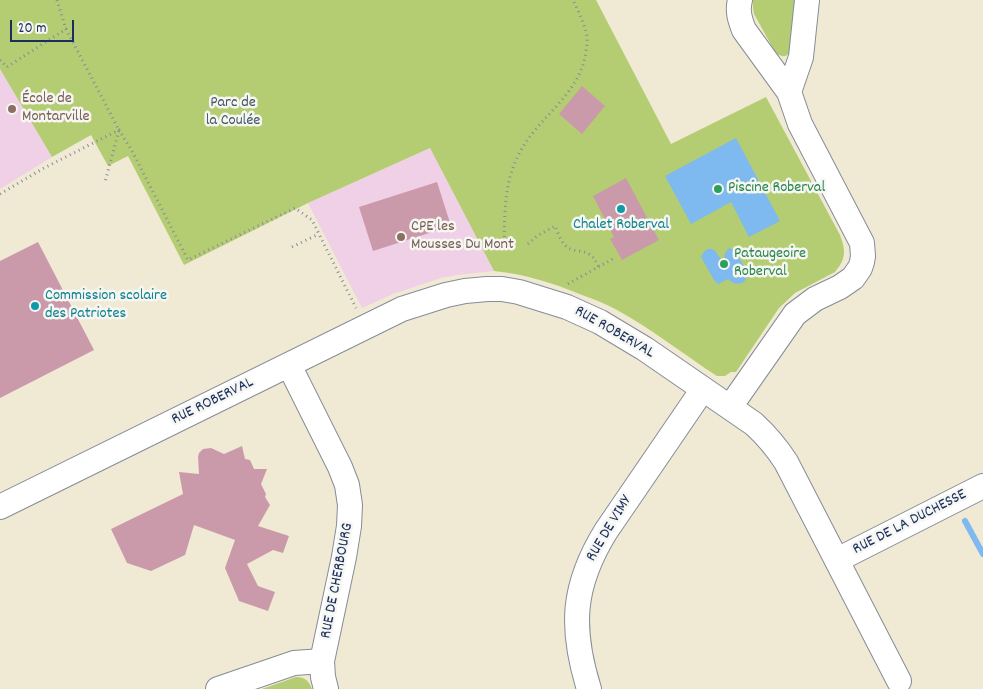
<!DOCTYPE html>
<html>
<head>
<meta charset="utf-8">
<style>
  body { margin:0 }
  #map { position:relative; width:983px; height:689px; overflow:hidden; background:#f0e9d3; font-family:Dekko,sans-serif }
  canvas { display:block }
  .scale { position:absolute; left:10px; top:20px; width:64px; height:22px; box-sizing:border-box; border:2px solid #1b2f5e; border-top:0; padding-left:6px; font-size:15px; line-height:18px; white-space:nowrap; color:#1b2f5e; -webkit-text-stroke:4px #f6f6f2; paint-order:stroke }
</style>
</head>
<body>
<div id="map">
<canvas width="983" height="689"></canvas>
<div class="scale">20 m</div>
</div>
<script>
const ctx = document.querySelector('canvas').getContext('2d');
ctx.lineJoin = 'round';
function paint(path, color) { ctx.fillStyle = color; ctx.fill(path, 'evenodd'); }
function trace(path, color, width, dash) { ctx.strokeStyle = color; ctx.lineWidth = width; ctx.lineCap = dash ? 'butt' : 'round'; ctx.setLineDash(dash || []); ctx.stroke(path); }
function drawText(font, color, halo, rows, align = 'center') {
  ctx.font = font + ' Dekko,sans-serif'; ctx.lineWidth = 5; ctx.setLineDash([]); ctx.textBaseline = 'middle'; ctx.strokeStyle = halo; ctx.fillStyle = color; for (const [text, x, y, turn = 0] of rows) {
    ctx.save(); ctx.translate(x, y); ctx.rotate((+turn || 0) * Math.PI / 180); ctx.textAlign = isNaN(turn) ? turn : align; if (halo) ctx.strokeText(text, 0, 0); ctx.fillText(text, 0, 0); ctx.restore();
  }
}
const built = new Path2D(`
  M0,69L52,157L0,189Z
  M430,148L494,271L457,275L441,278L393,294L362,308L308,203Z`);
const green = new Path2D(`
  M0,0H596L671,144L766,97L840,235C846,251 846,259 835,272L795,293L779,308L736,372H731L725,376H717C683,354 652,329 617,310C606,304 594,299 582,295C553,283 525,274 494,271L430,148L308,203L184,265L128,156L108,166L91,135L52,157L0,69Z
  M753,0H795V4L790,52C786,58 780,57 775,52L754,14L753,8Z
  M296,677C305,677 309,681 312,689H262Z`);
const water = new Path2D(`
  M736,138L780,221L749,237L731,202L691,224L665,176Z
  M729,248C731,249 732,249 733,249C737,252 747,271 747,275C746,286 734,286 728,279L720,283L719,285L714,280L701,257C703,252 708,246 714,250C717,252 718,257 722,260L724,259L725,253Z`);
const stream = new Path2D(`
  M965,521L983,554`);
const building = new Path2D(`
  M582,86L605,106L582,134L559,114Z
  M626,178L659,240L622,260L610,239L614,237L593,196Z
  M437,182L451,226L373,251L359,207Z
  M38,242L94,350L0,398V261Z
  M242,446L245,459L250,460L254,469H267L261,484L266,494L265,497L270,505L258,526L289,536L283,553L273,550L247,564L258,586L275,592L268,611L239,601L225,568L235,540L194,525L185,555L151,571L127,563L111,529L183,494L179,472L199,474L198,457L199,453L203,449L211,448L224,454Z`);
const path = new Path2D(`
  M57,0L66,29
  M0,60L7,67L66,29L119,130L105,182
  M0,194L44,168L119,130L132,151L188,260L295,208L312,220L356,308
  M504,242C505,210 504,182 520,152C538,117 581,94 586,51C587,45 588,38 586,32C583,21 578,10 573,0
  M528,244L537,236L555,226C558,233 561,242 567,247C573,252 583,250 589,254C594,257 596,262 599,267
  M292,247L319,234
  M568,284L616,257`);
const minor = new Path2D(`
  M740,0C737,11 740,20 744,30L789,92L801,57L807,0
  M289,365L340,467L347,485L350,505L349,526L344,557L322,661L323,677L326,689
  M730,407L795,314L815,299L840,287L853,278L860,268L862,262L863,256L862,243L800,124L789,92
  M0,507L402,309L446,295L465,291L487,289H502L519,292L567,307L600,322L645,349L754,424C767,436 777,448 786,462L899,681
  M837,560L983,486
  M218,689L294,663L322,661
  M589,689C570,628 572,586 606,531L703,389`);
const markers = [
  [12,109,5,"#8d6e63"],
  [718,189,5,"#2e9e5b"],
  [621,209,5,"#0f9aa8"],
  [401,237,5,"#8d6e63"],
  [724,264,5,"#2e9e5b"],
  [35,306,5,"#0f9aa8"]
];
const educationNames = [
  ["École de",22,100],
  ["Montarville",22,118],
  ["CPE les",411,228],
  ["Mousses Du Mont",411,246]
];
const parkNames = [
  ["Parc de",233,104],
  ["la Coulée",233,122]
];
const leisureNames = [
  ["Piscine Roberval",728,189],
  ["Pataugeoire",734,255],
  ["Roberval",734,273]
];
const cultureNames = [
  ["Chalet Roberval",621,226],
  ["Commission scolaire",45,297,"left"],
  ["des Patriotes",45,315,"left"]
];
const streetNames = [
  ["RUE ROBERVAL",614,333,30],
  ["RUE ROBERVAL",213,402,-26],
  ["RUE DE LA DUCHESSE",910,523,-27],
  ["RUE DE VIMY",610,529,-59],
  ["RUE DE CHERBOURG",338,581,-79]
];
paint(built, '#efd0e6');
paint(green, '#b4cd73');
paint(water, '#7eb9ef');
trace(stream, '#7eb9ef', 6);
paint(building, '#cb9aaa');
trace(minor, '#868c98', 26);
trace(path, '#868c98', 3, [1, 4]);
trace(minor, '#fff', 24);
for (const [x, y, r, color] of markers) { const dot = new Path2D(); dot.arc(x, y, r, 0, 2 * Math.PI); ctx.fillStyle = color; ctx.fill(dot); trace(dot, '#f6f6f2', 2); }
drawText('16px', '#785e54', '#f6f6f2', educationNames, 'left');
drawText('16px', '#415663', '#f6f6f2', parkNames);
drawText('16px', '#27864d', '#f6f6f2', leisureNames, 'left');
drawText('16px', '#0d838f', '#f6f6f2', cultureNames);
drawText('16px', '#1b2f5e', '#f6f6f2', streetNames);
</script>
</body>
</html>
